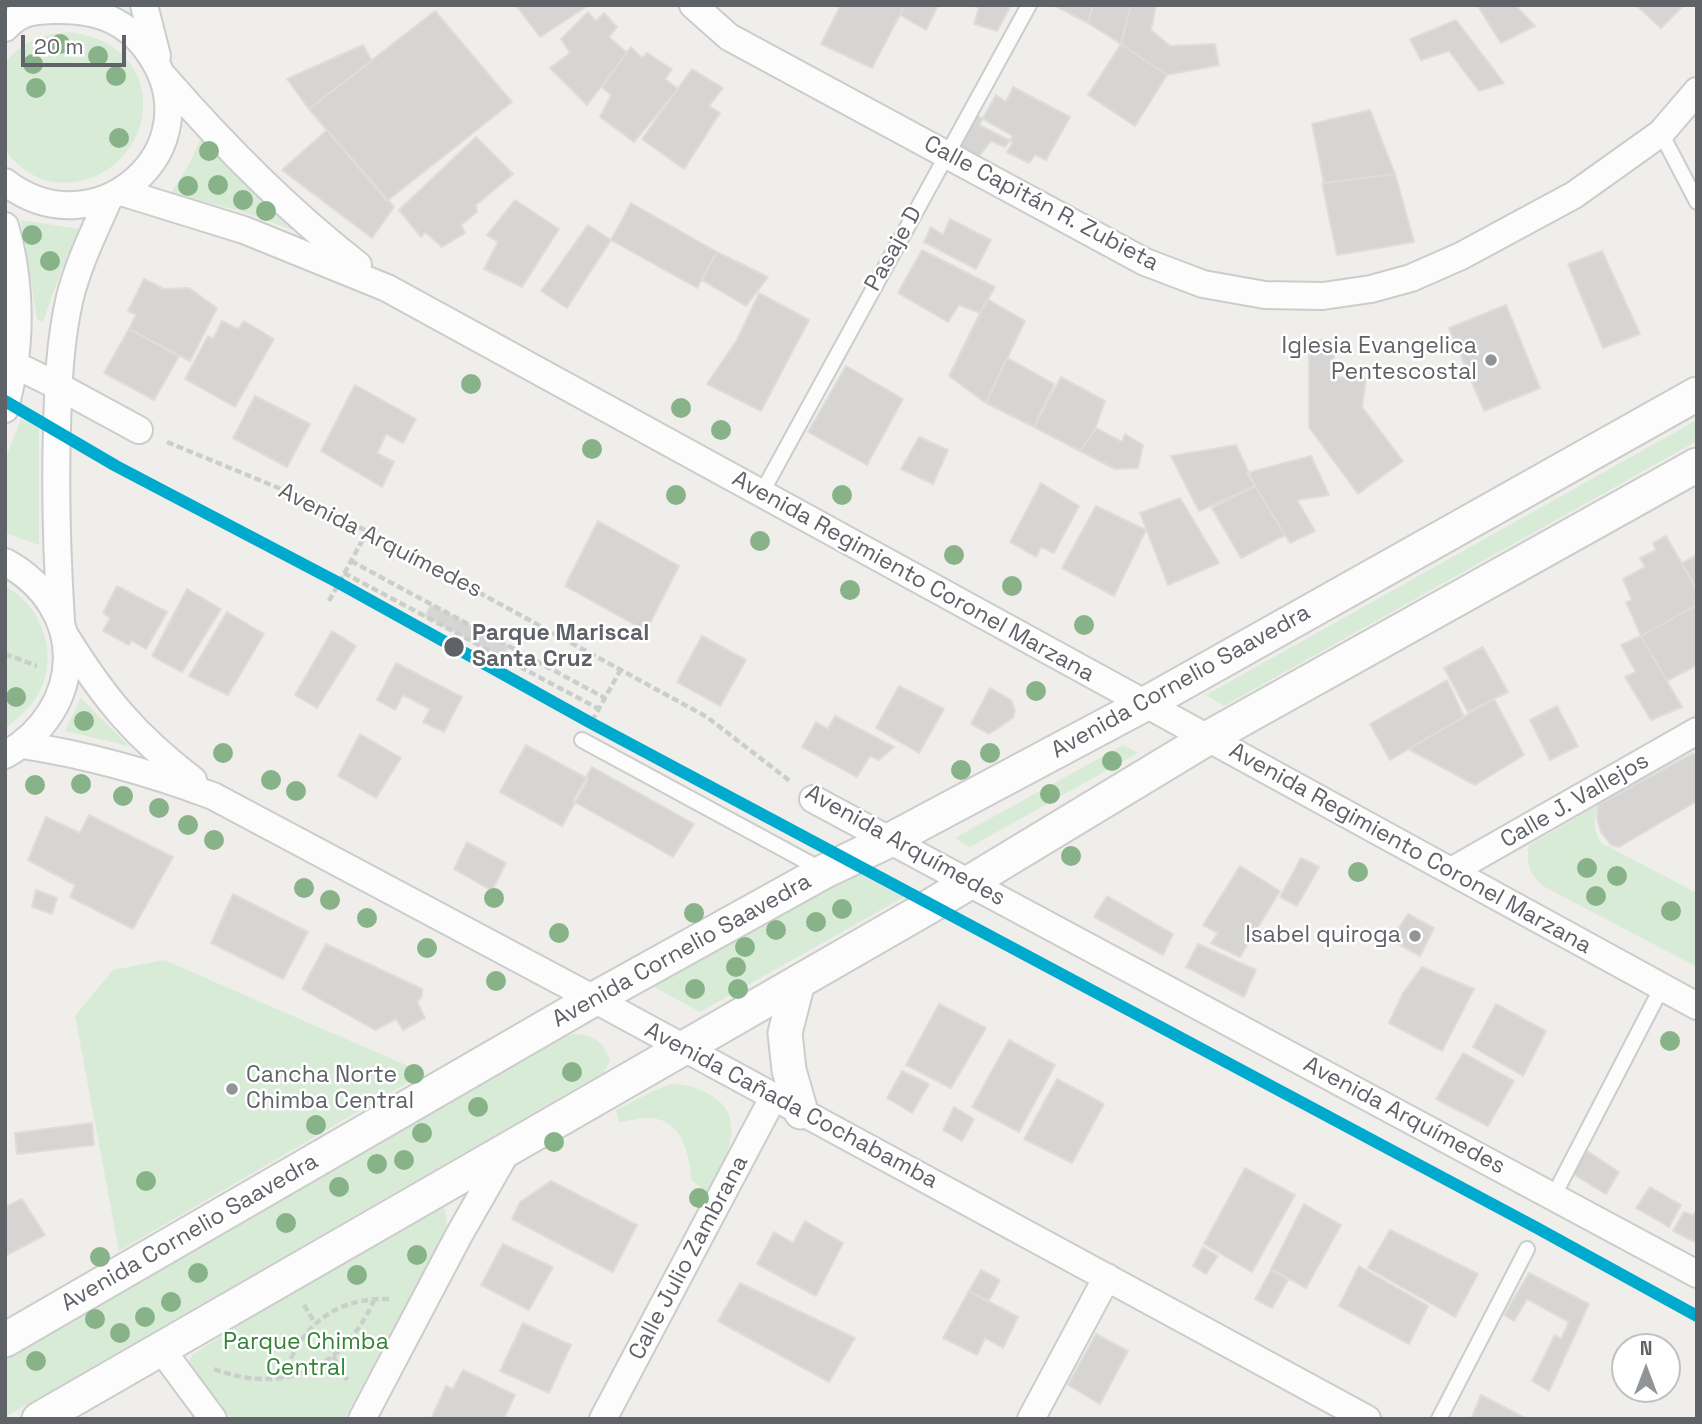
<!DOCTYPE html>
<html>
<head>
<meta charset="utf-8">
<style>
  body { margin:0 }
  #map { position:relative; width:1702px; height:1424px; overflow:hidden; background:#efeeea; font-family:"Space Grotesk",sans-serif }
  canvas { display:block }
  .frame { position:absolute; inset:0; border:7px solid #5f6368; pointer-events:none }
  .north { position:absolute; left:1611px; top:1333px; width:70px; height:70px; box-sizing:border-box; background:#fff; border:2px solid #bfc1c3; border-radius:50%; rotate:0deg; font-size:19px; font-weight:700; line-height:28px; text-align:center; color:#5f6368 }
  .north::after { content:''; display:block; margin:auto; width:24px; height:32px; background:#919496; clip-path:polygon(50% 0,100% 100%,50% 72%,0 100%) }
  .scale { position:absolute; left:21px; top:35px; width:105px; height:32px; box-sizing:border-box; border:4px solid #5f6368; border-top:0; padding-left:9px; font-size:21px; line-height:24px; white-space:nowrap; color:#5f6368; -webkit-text-stroke:5px #fff; paint-order:stroke }
</style>
</head>
<body>
<div id="map">
<canvas width="1702" height="1424"></canvas>
<div class="frame"></div>
<div class="north">N</div>
<div class="scale">20 m</div>
</div>
<script>
const ctx = document.querySelector('canvas').getContext('2d');
ctx.lineJoin = 'round';
function paint(path, color) { ctx.fillStyle = color; ctx.fill(path, 'evenodd'); }
function trace(path, color, width, dash) { ctx.strokeStyle = color; ctx.lineWidth = width; ctx.lineCap = dash ? 'butt' : 'round'; ctx.setLineDash(dash || []); ctx.stroke(path); }
function drawText(font, color, halo, rows, align = 'center') {
  ctx.font = font + ' "Space Grotesk",sans-serif'; ctx.lineWidth = 5; ctx.setLineDash([]); ctx.textBaseline = 'middle'; ctx.strokeStyle = halo; ctx.fillStyle = color; for (const [text, x, y, turn = 0] of rows) {
    ctx.save(); ctx.translate(x, y); ctx.rotate((+turn || 0) * Math.PI / 180); ctx.textAlign = isNaN(turn) ? turn : align; if (halo) ctx.strokeText(text, 0, 0); ctx.fillText(text, 0, 0); ctx.restore();
  }
}
const green = new Path2D(`
  M71,32C86,35 99,38 111,46C171,85 141,174 74,182C45,186 23,173 5,150V64C21,41 44,34 71,32Z
  M204,132L304,234L240,211L171,193L189,164Z
  M21,220L80,229L60,274L43,322L37,319Z
  M21,419L39,428V545L5,533V460Z
  M1697,420V441L1224,706L1206,695Z
  M5,586C43,607 59,654 39,693C31,708 18,718 5,728Z
  M81,698L129,746L65,731Z
  M1123,745L1138,753L970,847L955,838Z
  M1598,805C1593,821 1593,829 1601,843L1697,893V967L1543,886C1529,873 1526,864 1529,845Z
  M847,868L904,897L700,1012L647,983Z
  M164,960L424,1073L119,1251L75,1016L113,970Z
  M574,1034C594,1035 604,1042 610,1061L604,1072L5,1417V1359L562,1038Z
  M671,1084C688,1084 698,1088 712,1096C750,1119 723,1164 709,1193L692,1181C689,1155 683,1118 648,1118C639,1118 629,1121 619,1122L616,1110L653,1091Z
  M443,1202L447,1221L445,1234L344,1419H232L187,1366L192,1355L295,1289Z`);
const building = new Path2D(`
  M516,5H589L540,37Z
  M841,5H905L872,68L821,44Z
  M905,5H938L926,30L900,15Z
  M973,5H1011L997,31L974,24L979,8Z
  M1053,5H1093L1088,23Z
  M1093,5H1131L1121,44L1088,23Z
  M1131,5H1156L1151,30L1170,46L1215,44L1219,65L1167,75L1121,44Z
  M1483,5H1515L1535,26L1501,43L1479,8Z
  M1636,5H1684L1661,28Z
  M435,11L512,102L387,201L309,109Z
  M588,12L596,21L604,13L617,27L609,37L627,53L587,105L550,68L570,53L561,39Z
  M1456,20L1504,83L1479,91L1449,51L1421,60L1410,39Z
  M1121,44L1167,75L1135,126L1088,95Z
  M363,45L372,61L309,109L287,79Z
  M631,47L642,58L647,53L672,69L665,79L678,89L634,142L600,117L611,95L602,87Z
  M692,69L723,88L709,106L720,113L684,169L642,139Z
  M1013,87L1070,117L1046,160L1035,155L1029,163L1007,152L1013,142L979,125L996,95L1006,102Z
  M1370,110L1395,174L1324,183L1312,124Z
  M976,115L1013,136L1005,147L991,141L977,159L958,148Z
  M327,130L394,207L372,238L282,170Z
  M476,137L513,174L476,205L477,212L461,225L465,233L442,247L425,232L421,237L399,210Z
  M1395,174L1414,242L1337,255L1322,183Z
  M515,200L559,229L522,287L484,269L498,242L487,235Z
  M631,203L717,252L697,288L611,240Z
  M950,219L991,240L976,269L924,242L931,227L943,235Z
  M588,225L611,240L567,308L541,291Z
  M922,250L995,287L980,313L959,305L948,322L898,293Z
  M1602,251L1640,334L1603,348L1568,264Z
  M717,252L768,277L746,306L702,280Z
  M144,279L164,289L189,288L217,308L190,361L129,329L136,315L128,311Z
  M759,293L809,320L761,411L707,384L737,340Z
  M987,299L1025,321L986,403L949,376Z
  M1506,305L1540,388L1484,411L1449,328Z
  M222,321L238,329L244,321L274,339L235,407L185,379L208,336L213,339Z
  M129,329L179,356L154,400L104,373Z
  M1309,340H1333L1335,377L1366,379L1362,407L1403,461L1358,494L1309,427Z
  M1007,358L1054,384L1034,427L986,403Z
  M846,366L903,399L867,465L808,432Z
  M1061,377L1105,401L1094,432L1080,451L1034,427Z
  M355,385L416,419L403,443L386,434L377,453L394,462L382,487L321,451Z
  M255,396L310,424L287,467L233,438Z
  M1096,428L1122,442L1125,434L1143,445L1138,468L1115,469L1080,451Z
  M919,437L948,450L933,484L901,469Z
  M1236,445L1255,486L1199,511L1171,456Z
  M1311,456L1329,495L1297,500L1315,531L1290,543L1247,473Z
  M1041,483L1079,506L1054,553L1041,547L1036,557L1010,542Z
  M1255,486L1285,535L1241,558L1212,508Z
  M1180,498L1219,563L1168,585L1140,513Z
  M1096,506L1146,530L1114,596L1062,568Z
  M598,521L679,566L646,631L565,586Z
  M1666,536L1697,590V605L1641,636L1626,602L1632,600L1623,579L1645,567L1640,558L1656,550L1653,543Z
  M1697,555V590L1682,563Z
  M117,586L167,612L146,649L131,640L129,645L103,631L110,618L103,613Z
  M187,589L221,609L182,672L152,656Z
  M431,605L509,646L503,657L425,616Z
  M1697,605V665L1667,681L1641,636Z
  M227,612L264,634L228,695L189,676Z
  M332,631L356,646L317,708L295,695Z
  M702,636L746,660L720,706L677,682Z
  M1641,636L1682,707L1651,720L1625,677L1636,672L1621,645Z
  M1483,647L1508,692L1468,712L1444,668Z
  M396,663L462,697L444,732L423,722L430,709L403,695L395,710L377,700Z
  M1447,680L1464,717L1390,760L1370,724Z
  M899,686L944,709L919,753L876,728Z
  M990,688L1011,700L1015,710L1013,718L989,734L971,724Z
  M1494,699L1524,755L1475,785L1408,749Z
  M1557,706L1578,746L1550,760L1530,720Z
  M835,716L894,747L879,760L870,756L857,777L802,747L816,722L828,729Z
  M360,734L401,758L376,798L338,776Z
  M526,745L588,779L562,826L500,792Z
  M1693,753L1697,758V801L1619,847L1611,845L1601,832L1597,819L1598,805Z
  M592,767L694,824L673,857L573,801Z
  M89,815L173,857L133,929L70,897L75,885L28,860L46,817L80,833Z
  M467,842L506,863L492,891L454,869Z
  M1301,858L1319,867L1297,906L1280,897Z
  M1240,866L1280,891L1240,957L1211,943L1218,933L1203,925Z
  M36,890L57,898L52,914L32,907Z
  M233,894L308,932L283,979L211,943Z
  M1107,896L1173,934L1163,955L1094,917Z
  M1408,914L1434,928L1420,956L1391,940Z
  M326,944L422,989V996L417,1002L425,1018L403,1030L396,1019L375,1030L302,989Z
  M1198,944L1256,970L1244,997L1186,967Z
  M1422,967L1474,989L1442,1051L1389,1023L1403,993Z
  M939,1004L986,1028L951,1088L906,1065Z
  M1496,1004L1546,1031L1523,1076L1473,1047Z
  M1009,1040L1055,1065L1019,1132L972,1107Z
  M1463,1053L1514,1081L1488,1126L1436,1099Z
  M902,1071L929,1084L912,1113L887,1098Z
  M1057,1079L1104,1104L1072,1163L1024,1139Z
  M954,1107L974,1119L962,1141L943,1130Z
  M92,1123L94,1145L17,1154L15,1133Z
  M1581,1147L1619,1172L1606,1194L1568,1171Z
  M1245,1168L1295,1195L1252,1272L1204,1244Z
  M551,1181L637,1225L613,1272L512,1219L520,1202Z
  M1650,1187L1681,1205L1669,1227L1636,1208Z
  M22,1199L45,1235L5,1256V1207Z
  M1304,1204L1341,1225L1306,1288L1271,1269Z
  M1697,1210V1243L1673,1231L1684,1212L1693,1215Z
  M805,1221L843,1243L816,1296L757,1264L774,1232L793,1243Z
  M1390,1230L1478,1274L1455,1317L1368,1268Z
  M503,1244L553,1267L529,1310L481,1285Z
  M1203,1247L1218,1256L1206,1274L1193,1266Z
  M1359,1266L1428,1306L1409,1344L1339,1306Z
  M981,1270L1000,1280L988,1302L969,1291Z
  M1271,1270L1288,1280L1272,1308L1255,1299Z
  M1529,1273L1589,1304L1549,1391L1532,1381L1555,1335L1561,1339L1569,1322L1527,1299L1514,1321L1504,1315Z
  M740,1283L855,1338L829,1382L718,1321Z
  M969,1291L1018,1317L1003,1348L985,1338L977,1355L943,1338Z
  M523,1323L571,1345L549,1393L500,1371Z
  M1096,1334L1128,1351L1100,1404L1068,1385Z
  M463,1370L515,1395L504,1419H431L446,1386L453,1389Z
  M1481,1395L1527,1419H1471Z`);
const path = new Path2D(`
  M167,442L315,503L707,717L790,781
  M351,561L605,698
  M344,573L599,709
  M329,601L367,532
  M5,654L37,666
  M592,721L621,669
  M304,1305L315,1323
  M333,1356L347,1380
  M214,1369C287,1396 345,1367 375,1298
  M283,1378C300,1327 334,1297 390,1299`);
const service = new Path2D(`
  M1661,133L1697,202
  M761,494L1029,5
  M582,740L824,871
  M1553,1197L1662,987
  M1439,1419L1527,1249`);
const minor = new Path2D(`
  M144,5L157,56
  M693,5L729,37L1145,262L1203,284L1265,295L1323,296L1371,289L1411,278L1461,256L1574,195L1661,133L1697,91
  M5,28C10,23 15,18 22,15C36,9 70,9 85,12C112,16 135,31 150,54C214,147 97,253 5,182
  M164,77C224,146 286,209 358,265
  M121,192L244,230L387,288L1697,1006
  M5,226C18,270 21,321 14,366C12,380 8,394 5,409
  M5,360L58,386L139,430
  M5,562C89,608 86,709 5,755
  M61,621C57,557 55,493 57,429C58,385 60,340 70,297C79,262 95,230 109,198
  M66,637C104,698 135,736 193,780
  M22,745C89,755 151,773 213,796L594,999L1367,1419
  M813,799L1697,1274
  M1453,870L1697,731
  M161,1349L213,1419
  M362,1419L459,1235L507,1151
  M603,1419L774,1096
  M1031,1419L1107,1277`);
const tertiary = new Path2D(`
  M798,982L785,1033L789,1070L801,1112
  M5,1340L594,999L825,871L890,840L1147,703L1697,394
  M39,1419L932,905L1208,738L1697,465`);
const rail1 = new Path2D(`
  M5,401L116,466L339,583L591,723L1537,1228L1697,1316`);
const trees = [
  [60,44],
  [98,56],
  [33,64],
  [116,76],
  [36,88],
  [119,138],
  [209,151],
  [218,185],
  [188,186],
  [243,200],
  [266,211],
  [32,235],
  [50,261],
  [471,384],
  [681,408],
  [721,430],
  [592,449],
  [676,495],
  [842,495],
  [760,541],
  [954,555],
  [1012,586],
  [850,590],
  [1084,625],
  [1036,691],
  [16,697],
  [84,721],
  [223,753],
  [990,753],
  [1112,761],
  [961,770],
  [271,780],
  [81,784],
  [35,785],
  [296,791],
  [1050,794],
  [123,796],
  [159,808],
  [188,825],
  [214,840],
  [1071,856],
  [1587,868],
  [1358,872],
  [1617,876],
  [304,888],
  [1596,896],
  [494,898],
  [330,900],
  [842,909],
  [1671,911],
  [694,913],
  [367,918],
  [816,922],
  [776,930],
  [559,933],
  [745,947],
  [427,948],
  [736,967],
  [496,981],
  [695,989],
  [738,989],
  [1670,1041],
  [572,1072],
  [414,1074],
  [478,1107],
  [316,1125],
  [422,1133],
  [554,1142],
  [404,1160],
  [377,1164],
  [146,1181],
  [339,1187],
  [699,1198],
  [286,1223],
  [417,1255],
  [100,1257],
  [198,1273],
  [357,1275],
  [171,1302],
  [145,1317],
  [95,1319],
  [120,1333],
  [36,1361]
];
const markers = [
  [1491,360,7,"#919496"],
  [454,647,11,"#5f6368"],
  [1415,936,7,"#919496"],
  [232,1089,7,"#919496"]
];
const streetNames = [
  ["Calle Capitán R. Zubieta",1041,204,28],
  ["Pasaje D",894,249,-61],
  ["Avenida Arquímedes",380,541,27],
  ["Avenida Regimiento Coronel Marzana",913,577,29],
  ["Avenida Cornelio Saavedra",1181,682,-29],
  ["Calle J. Vallejos",1575,801,-30],
  ["Avenida Arquímedes",905,846,29],
  ["Avenida Regimiento Coronel Marzana",1410,849,29],
  ["Avenida Cornelio Saavedra",682,951,-29],
  ["Avenida Cañada Cochabamba",791,1106,28],
  ["Avenida Arquímedes",1404,1116,28],
  ["Avenida Cornelio Saavedra",190,1233,-30],
  ["Calle Julio Zambrana",689,1258,-62]
];
const poiNames = [
  ["Iglesia Evangelica",1477,347],
  ["Pentescostal",1477,373],
  ["Isabel quiroga",1401,936],
  ["Cancha Norte",246,1076,"left"],
  ["Chimba Central",246,1102,"left"]
];
const stopNames = [
  ["Parque Mariscal",472,634],
  ["Santa Cruz",472,660]
];
const parkNames = [
  ["Parque Chimba",306,1343],
  ["Central",306,1369]
];
paint(green, '#d8ebd6');
paint(building, '#d6d5d3');
trace(building, '#deddd9', 2);
trace(service, '#cbcccc', 18);
trace(minor, '#cbcccc', 30);
trace(tertiary, '#cbcccc', 37);
trace(path, '#cacfcc', 4.5, [7, 3.5]);
trace(service, '#fdfcfc', 14);
trace(minor, '#fdfcfc', 26);
trace(tertiary, '#fdfcfc', 33);
trace(rail1, '#00a9ce', 12);
ctx.fillStyle = '#88b388';
for (const [x, y] of trees) { ctx.beginPath(); ctx.arc(x, y, 10, 0, 2 * Math.PI); ctx.fill(); }
for (const [x, y, r, color] of markers) { const dot = new Path2D(); dot.arc(x, y, r, 0, 2 * Math.PI); ctx.fillStyle = color; ctx.fill(dot); trace(dot, '#fff', 2.5); }
drawText('23px', '#5f6368', '#fff', streetNames);
drawText('23px', '#5f6368', '#fff', poiNames, 'right');
drawText('bold 23px', '#5f6368', '#fff', stopNames, 'left');
drawText('23px', '#348238', '#fff', parkNames);
</script>
</body>
</html>
